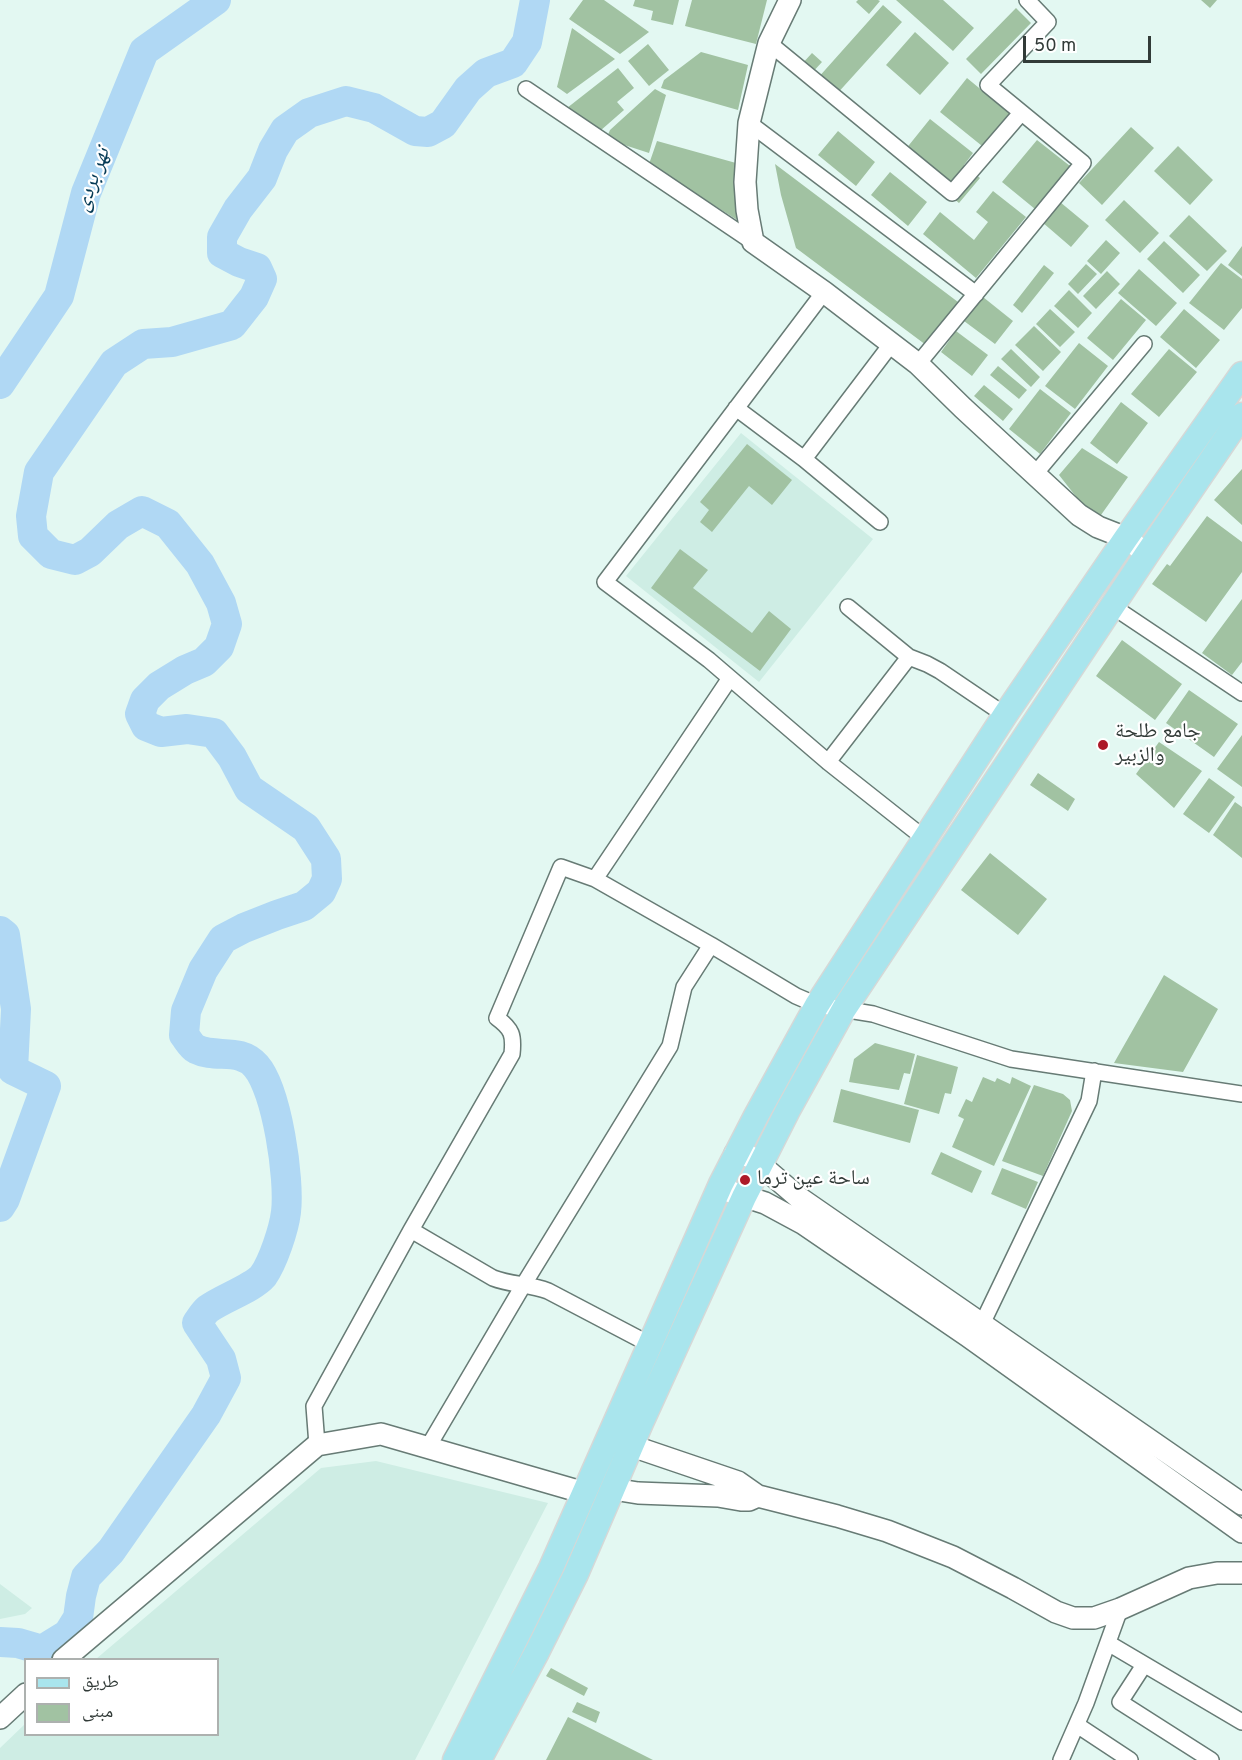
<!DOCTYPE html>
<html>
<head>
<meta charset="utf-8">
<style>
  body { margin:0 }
  #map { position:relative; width:1242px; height:1760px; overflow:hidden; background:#e3f8f2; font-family:Overpass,"Noto Naskh Arabic",sans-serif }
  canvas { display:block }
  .legend { position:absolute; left:24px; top:1658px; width:195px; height:78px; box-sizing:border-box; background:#fff; border:2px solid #adb1af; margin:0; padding:8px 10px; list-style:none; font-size:18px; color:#323b38 }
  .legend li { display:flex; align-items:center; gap:12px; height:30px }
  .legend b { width:30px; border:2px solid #adb1af }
  .scale { position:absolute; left:1023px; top:36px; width:128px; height:27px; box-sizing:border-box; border:3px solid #323b38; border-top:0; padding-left:8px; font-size:18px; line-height:21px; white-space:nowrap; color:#323b38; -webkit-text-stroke:4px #fff; paint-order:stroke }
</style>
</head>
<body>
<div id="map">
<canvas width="1242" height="1760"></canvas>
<ul class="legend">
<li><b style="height:8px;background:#a9e5ed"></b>طريق</li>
<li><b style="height:16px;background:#a1c2a2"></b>مبنى</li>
</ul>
<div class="scale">50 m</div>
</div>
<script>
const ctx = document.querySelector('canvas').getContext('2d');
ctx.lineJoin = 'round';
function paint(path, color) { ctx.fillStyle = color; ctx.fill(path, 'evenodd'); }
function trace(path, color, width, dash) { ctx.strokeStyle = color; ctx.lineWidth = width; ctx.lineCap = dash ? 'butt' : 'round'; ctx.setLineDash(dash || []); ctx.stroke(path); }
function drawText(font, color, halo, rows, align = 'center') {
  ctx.font = font + ' Overpass,"Noto Naskh Arabic",sans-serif'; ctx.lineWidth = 4.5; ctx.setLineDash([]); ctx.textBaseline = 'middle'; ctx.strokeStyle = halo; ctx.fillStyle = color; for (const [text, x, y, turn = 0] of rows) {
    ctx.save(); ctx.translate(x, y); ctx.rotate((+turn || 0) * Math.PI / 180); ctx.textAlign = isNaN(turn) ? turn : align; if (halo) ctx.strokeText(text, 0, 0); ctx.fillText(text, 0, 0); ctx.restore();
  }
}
const built = new Path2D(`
  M741,433L873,539L759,682L626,576Z
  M376,1461L548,1503L415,1760H0V1748L25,1724L26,1734H218V1660L96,1659L321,1468Z
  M0,1584L32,1608L25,1614L0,1619Z`);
const river = new Path2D(`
  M0,384L59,296L86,193L144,51L216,0
  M0,931L5,935L16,1009L13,1070L46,1086L5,1199L0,1207
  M0,1642L18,1643L42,1650L68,1634L78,1618L81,1596L86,1577L111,1551L206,1415L226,1378L221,1359L197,1323C200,1319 204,1312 208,1309C221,1299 253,1288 263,1276C273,1262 284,1229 286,1212C290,1179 277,1090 256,1066C240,1047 216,1059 196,1049C191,1046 188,1040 184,1035L186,1011L203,970L223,939L244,928L277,915L304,906L321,892L327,879L326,859L306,828L249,789L232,757L214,733L187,729L161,732L146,726L140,714L145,700L159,686L185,670L204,662L219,647L227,624L221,603L200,564L168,524L142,511L118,525L90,552L75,560L51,554L33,536L31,516L39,472L114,363L143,344L172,342L232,325L254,297L262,279L257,268L239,262L222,253V237L238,209L262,178L273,150L285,130L309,113L346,101L374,108L415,131L428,132L443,124L468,89L486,73L513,63L527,42L535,0`);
const building = new Path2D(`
  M583,0H604L649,32L620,54L569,19Z
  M635,0H679L673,25L651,20L653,11L633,6Z
  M692,0H767L756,44L685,26Z
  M858,0H878L880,1L869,14L856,2Z
  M896,0H943L974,28L953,51Z
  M1201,0H1217L1210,8Z
  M883,5L902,22L835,96L817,79Z
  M1016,8L1031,23L981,74L966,59Z
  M572,28L615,59L567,94L557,87Z
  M915,32L949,63L920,95L886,65Z
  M648,44L669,70L649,86L628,61Z
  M701,52L748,65L738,110L661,88L664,80Z
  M812,53L822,62L811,74L801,65Z
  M618,68L634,88L617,102L624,110L600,131L567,108Z
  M967,78L1019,121L992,154L940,112Z
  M655,89L666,95L649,153L606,139L610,130Z
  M930,119L973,153L964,165L980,178L959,203L901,155Z
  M1131,127L1154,148L1102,205L1079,183Z
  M838,131L875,162L856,186L818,155Z
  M1037,140L1070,166L1035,209L1002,182Z
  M657,141L736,163L742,223L649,164Z
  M1178,146L1213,180L1190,205L1154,171Z
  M775,164L958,302L926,345L796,248L781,195Z
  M890,172L927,202L908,226L871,195Z
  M993,191L1026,217L976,278L923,234L940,212L974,240L988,222L976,212Z
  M1124,200L1159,233L1140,253L1105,220Z
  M1060,202L1089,226L1071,247L1042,222Z
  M1189,215L1227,251L1207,271L1169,236Z
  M1106,240L1120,253L1101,274L1087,261Z
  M1164,241L1200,275L1183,293L1147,259Z
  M1242,246V276L1228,265Z
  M1221,263L1242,279V308L1224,330L1189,303Z
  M1086,264L1097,274L1078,294L1068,284Z
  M1044,265L1054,273L1022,313L1013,305Z
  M1139,269L1177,303L1156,326L1118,293Z
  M1107,271L1120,284L1096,309L1083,296Z
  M1069,290L1092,313L1078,328L1054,306Z
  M983,297L1013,321L995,344L964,321Z
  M1121,299L1146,320L1113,360L1087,338Z
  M1050,309L1075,332L1060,347L1036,324Z
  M1184,309L1220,340L1196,368L1160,337Z
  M1034,326L1061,352L1043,371L1015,345Z
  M956,331L988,355L972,376L941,352Z
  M1079,343L1108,366L1075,409L1045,386Z
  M1011,349L1040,377L1031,387L1001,359Z
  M1169,349L1197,372L1159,417L1131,394Z
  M998,366L1027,390L1019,399L990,375Z
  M984,385L1013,409L1003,421L974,396Z
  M1040,389L1071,413L1040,454L1009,429Z
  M1121,402L1148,423L1117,464L1090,443Z
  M747,444L792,480L772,505L749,486L712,532L700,522L709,510L700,502Z
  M1082,448L1128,477L1096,522L1059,475Z
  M1242,469V525L1214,500Z
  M1207,516L1242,542V572L1206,622L1152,584L1167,564L1170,566Z
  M680,549L708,570L693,588L752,633L769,611L791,629L760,671L651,588Z
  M1242,599V662L1232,675L1202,653Z
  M1122,640L1182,684L1155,720L1096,676Z
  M1189,690L1238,724L1214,757L1166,723Z
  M1242,735V787L1217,769Z
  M1159,742L1202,771L1174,808L1136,774Z
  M1038,773L1075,799L1068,811L1030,785Z
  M1209,778L1235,797L1209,833L1183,814Z
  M1235,802L1242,807V858L1213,835Z
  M990,853L1047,899L1018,935L961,890Z
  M1164,975L1218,1009L1183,1072L1114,1063Z
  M875,1043L915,1054L910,1074L904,1073L899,1090L849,1082L854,1059Z
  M917,1055L958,1067L951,1094L945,1093L939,1114L904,1104Z
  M983,1077L995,1082L997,1078L1010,1084L1012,1077L1031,1086L994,1166L952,1147L964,1119L958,1116L966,1099L972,1102Z
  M1034,1085L1063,1094L1070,1100L1072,1111L1043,1176L1002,1161Z
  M841,1089L919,1110L910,1143L833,1122Z
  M941,1152L982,1171L972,1193L931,1174Z
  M1002,1168L1038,1182L1026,1209L991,1194Z
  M551,1668L588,1688L584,1696L546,1676Z
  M577,1702L600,1712L596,1723L572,1712Z
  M568,1717L653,1760H546Z`);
const street = new Path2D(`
  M769,43L952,193L1021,113
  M526,89L753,242
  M749,123L976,294
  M824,292L605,582L709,660L828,762L924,838
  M918,364L1083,163L988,85L1048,22L1027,0
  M736,408L804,459L880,522
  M804,459L892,343
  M1035,474L1144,344
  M1112,606L1242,693
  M848,607L909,657L927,664L940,671L1005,715
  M828,762L909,657
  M595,879L730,678
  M411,1230L493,1278C511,1285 530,1284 548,1291L649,1344
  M982,1324L1089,1101L1094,1071
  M317,1445L314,1406L411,1230L512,1054C514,1035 512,1029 497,1018L561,867L595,879L711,945L796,996L817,1005L873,1014L1011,1059L1242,1094
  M428,1447L524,1284L670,1046L684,987L711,945
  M1108,1643L1242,1722
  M1144,1665L1120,1702L1211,1760
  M1077,1725L1130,1760
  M1061,1760L1086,1703L1120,1609`);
const secondary = new Path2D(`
  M790,0L769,43L749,123L745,182L747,210L753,242L824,292L918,364L963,408L1079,515L1098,527L1126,538L1147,554
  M735,1154L749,1156L755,1160L798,1197L1242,1504
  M721,1184L731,1192L765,1203L804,1224L968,1336L1242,1532
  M632,1446L738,1482L758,1496L837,1516L887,1531L953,1557L1013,1588L1056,1612L1073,1618H1094L1120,1609L1189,1578L1217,1573H1242
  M613,1489L638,1493L718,1496L741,1500H749L758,1496
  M63,1660L317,1445L381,1434L585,1493
  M0,1718L26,1694`);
const primary = new Path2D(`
  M455,1760L551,1568L721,1184L756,1116L817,1005L1005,715L1126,538L1242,374
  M479,1760L537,1652L576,1574L641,1423L744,1197L788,1110L844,1009L1147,554L1242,415`);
const markers = [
  [1103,745,6,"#ad1928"],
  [745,1180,6,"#ad1928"]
];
const poiNames = [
  ["جامع طلحة",1115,733],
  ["والزبير",1115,757],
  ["ساحة عين ترما",757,1180]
];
const waterNames = [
  ["نهر بردى",94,180,-70]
];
paint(built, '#ceede4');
trace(river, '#b0d8f4', 30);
paint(building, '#a1c2a2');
trace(street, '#677b75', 18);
trace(secondary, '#677b75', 24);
trace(primary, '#d6d8d7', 27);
trace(street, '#fff', 15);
trace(secondary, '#fff', 21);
trace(primary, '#a9e5ed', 24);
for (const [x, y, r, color] of markers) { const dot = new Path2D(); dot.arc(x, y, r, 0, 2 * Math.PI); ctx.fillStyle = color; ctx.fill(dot); trace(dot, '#fff', 2); }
drawText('21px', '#323b38', '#fff', poiNames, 'left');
drawText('italic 22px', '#053a55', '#fff', waterNames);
</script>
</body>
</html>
